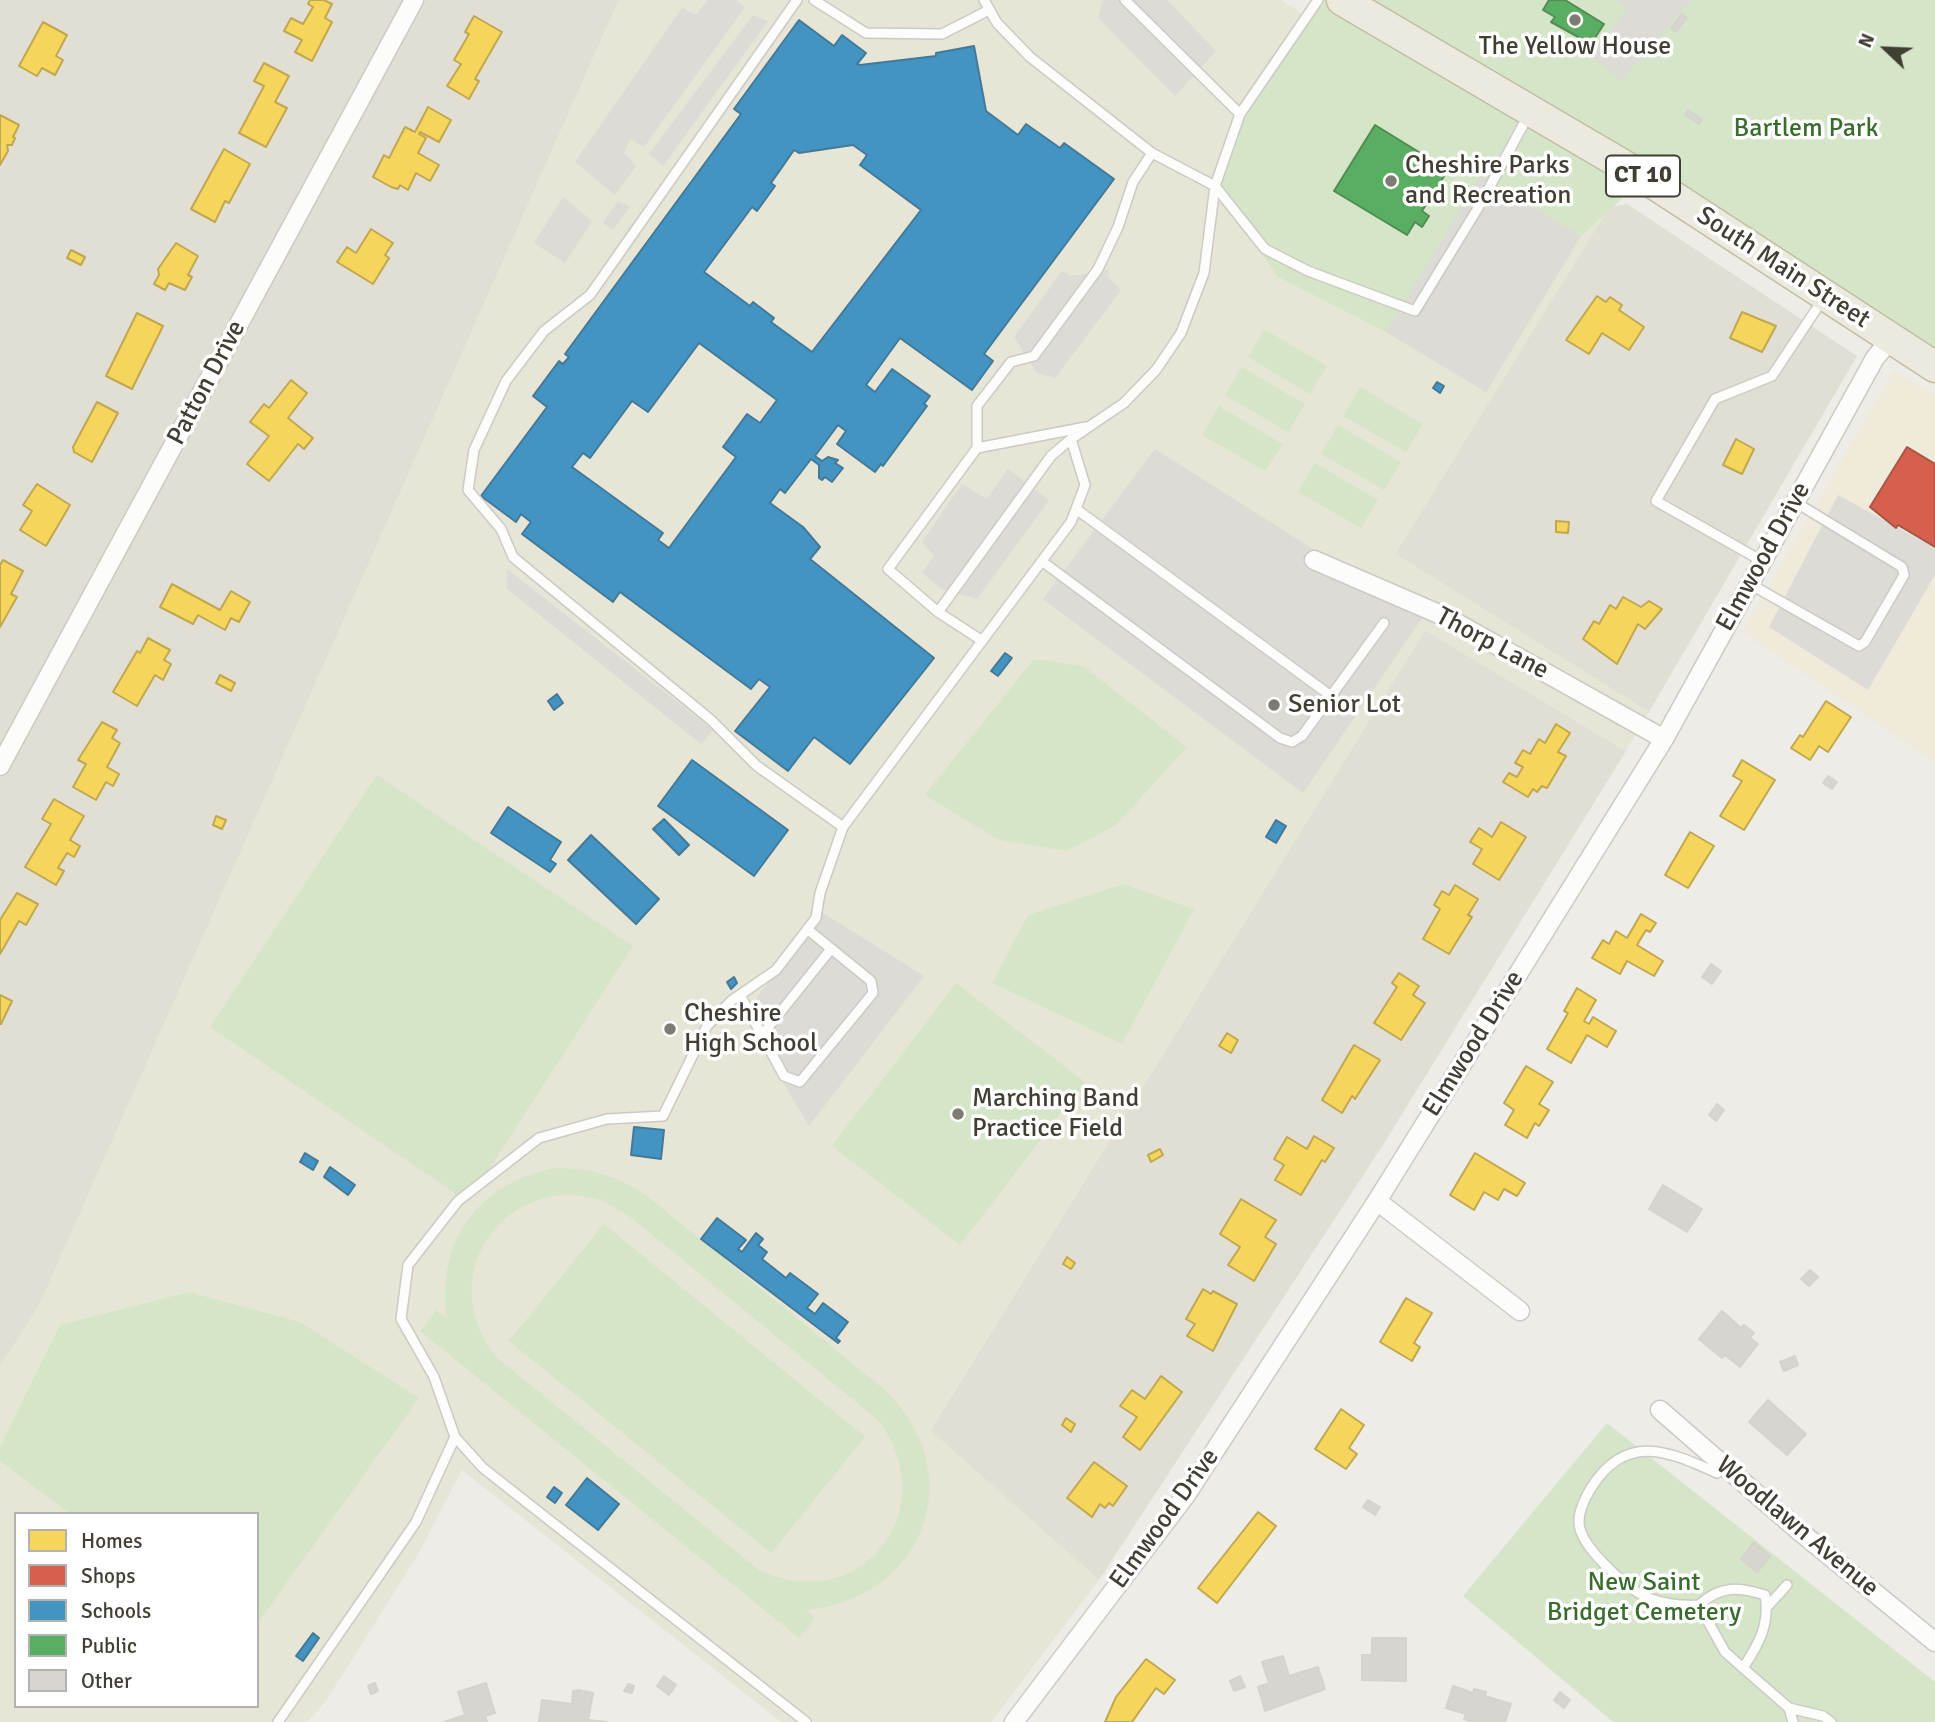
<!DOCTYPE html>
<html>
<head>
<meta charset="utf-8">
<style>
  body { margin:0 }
  #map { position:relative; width:1935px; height:1722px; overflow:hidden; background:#edece6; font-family:Signika,sans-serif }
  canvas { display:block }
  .legend { position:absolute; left:14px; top:1512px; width:245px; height:196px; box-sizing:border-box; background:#fff; border:2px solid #b3b2ae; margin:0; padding:9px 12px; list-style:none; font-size:21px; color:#413e34 }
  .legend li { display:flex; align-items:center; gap:14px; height:35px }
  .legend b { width:35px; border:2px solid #b3b2ae }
  .north { position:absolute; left:1851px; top:14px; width:70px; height:70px; -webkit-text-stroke:5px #fff; paint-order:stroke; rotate:293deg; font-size:19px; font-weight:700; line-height:28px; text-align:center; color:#413e34 }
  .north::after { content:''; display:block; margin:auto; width:24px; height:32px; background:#413e34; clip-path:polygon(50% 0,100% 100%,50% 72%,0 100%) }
</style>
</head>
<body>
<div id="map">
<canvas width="1935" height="1722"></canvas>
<ul class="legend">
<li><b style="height:19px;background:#f6d55c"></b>Homes</li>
<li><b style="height:19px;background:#d6604d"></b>Shops</li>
<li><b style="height:19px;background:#4393c3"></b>Schools</li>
<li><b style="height:19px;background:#5aae61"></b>Public</li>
<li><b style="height:19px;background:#d6d5cf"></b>Other</li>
</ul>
<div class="north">N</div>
</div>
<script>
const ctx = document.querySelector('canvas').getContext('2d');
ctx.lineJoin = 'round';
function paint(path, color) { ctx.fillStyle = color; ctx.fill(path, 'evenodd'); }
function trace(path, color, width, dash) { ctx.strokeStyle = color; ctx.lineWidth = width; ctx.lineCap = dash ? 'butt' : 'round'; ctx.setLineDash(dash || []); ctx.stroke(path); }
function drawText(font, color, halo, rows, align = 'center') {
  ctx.font = font + ' Signika,sans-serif'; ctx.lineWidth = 7; ctx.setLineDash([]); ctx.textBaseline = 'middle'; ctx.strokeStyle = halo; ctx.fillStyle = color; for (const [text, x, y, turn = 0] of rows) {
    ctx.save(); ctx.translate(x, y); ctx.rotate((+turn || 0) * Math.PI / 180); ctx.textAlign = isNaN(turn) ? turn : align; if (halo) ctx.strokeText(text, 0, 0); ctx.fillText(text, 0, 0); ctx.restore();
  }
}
const residential = new Path2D(`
  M0,0H619L38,1308L0,1366Z
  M1627,204L1857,356L1649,712L1395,554L1609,207Z
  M1425,630L1626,751L1383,1145L1099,1580L930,1431Z`);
const commercial = new Path2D(`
  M1894,370L1935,395V762L1742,632Z`);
const education = new Path2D(`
  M619,0H1281L1609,207L1395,554L1649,712L1626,751L1425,630L930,1430L1099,1580L991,1722H781L462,1470L417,1556L326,1701L307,1722H0V1366L38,1308ZM16,1514H257V1706H16Z`);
const green = new Path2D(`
  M1318,0H1935V367L1645,178L1581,236L1486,392L1386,332L1278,277L1215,186L1240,114Z
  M1264,329L1327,366L1310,394L1248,357Z
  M1242,367L1305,404L1288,432L1225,395Z
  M1360,387L1423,424L1406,452L1343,416Z
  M1219,406L1283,444L1265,471L1202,435Z
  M1338,425L1401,462L1384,490L1321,454Z
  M1315,463L1378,500L1361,528L1298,492Z
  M1034,659L1083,666L1187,747L1116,825L1067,851L999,840L925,795Z
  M377,775L633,946L468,1202L210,1027Z
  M1123,884L1194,909L1122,1044L992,983L1028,915Z
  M956,983L1085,1082L960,1245L832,1146Z
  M556,1168C591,1168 618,1176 647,1196L885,1390C971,1473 925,1599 806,1610L815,1618L799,1638L420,1331L436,1310L447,1318C436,1240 479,1182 556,1168ZM572,1194L602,1200L628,1215L878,1420C946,1509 861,1618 759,1570L496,1357C442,1287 484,1197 572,1194Z
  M604,1224L865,1437L771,1553L509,1341Z
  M189,1292L300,1322L419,1398L257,1624V1514H70L0,1461V1447L60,1325Z
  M1607,1423L1935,1682V1722H1613L1463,1596Z`);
const parking = new Path2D(`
  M708,0H736L745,7L644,147L630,139L624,153L636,166L615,195L575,162L682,8L696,15Z
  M1103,0H1167L1216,51L1175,96L1098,18Z
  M1617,0H1691L1621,81L1591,55L1626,10Z
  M753,15L768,21L663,166L649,154Z
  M1481,175L1581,236L1486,392L1386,332Z
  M563,197L592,221L565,263L534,243Z
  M618,201L630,207L613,230L603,223Z
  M1109,270L1108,277L1121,290L1055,378L1037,373L1014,337L1062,271L1071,276Z
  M1155,449L1422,618L1303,793L1043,599Z
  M1008,469L1049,500L977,599L942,589L922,573L934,556L922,542L962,484L987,499Z
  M1838,495L1935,548V575L1868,690L1769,627Z
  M507,569L713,730L701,744L506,588Z
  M823,913L924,976L809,1126L743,1015Z`);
const homes = new Path2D(`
  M310,0H324L332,4L325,18L332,22L312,61L295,52L302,40L284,31L291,18L303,24L313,7L308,4Z
  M474,16L502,32L475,79L479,81L469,99L447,86L461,64L454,60L469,34L465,32Z
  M43,22L67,35L56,56L63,60L55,75L42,68L37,76L19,66Z
  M264,63L289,76L275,102L287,108L266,147L239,133L264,86L254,81Z
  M428,107L451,120L439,142L420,132L419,134L426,138L418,153L439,165L430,181L416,173L408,190L400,185L398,189L391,187L373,177L384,155L389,158L405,127L415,132Z
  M0,115L19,125L13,137L15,138L12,145H7L8,151L0,165Z
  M224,149L250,164L229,203L225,201L215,222L191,209Z
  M371,229L393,243L385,255L389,258L373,284L337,262L347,247L356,253Z
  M176,243L198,256L188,275L192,277L185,290L169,283L165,290L154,284L159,275L158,269Z
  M71,250L85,257L81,265L67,258Z
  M1597,296L1606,302L1610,297L1622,305L1619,310L1644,327L1629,350L1602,333L1589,354L1566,340Z
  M1742,312L1776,326L1762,352L1730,338Z
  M137,313L163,326L132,389L106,376Z
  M291,380L307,393L288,418L313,438L304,449L298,444L269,481L247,464L269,436L250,422L264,404L269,408Z
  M97,402L118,413L92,462L74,452L73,447Z
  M1736,439L1754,449L1742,474L1723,465Z
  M37,484L70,505L46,546L20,530L32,511L23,505Z
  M1556,521L1569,522L1568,533L1556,532Z
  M3,560L23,571L11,594L17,597L0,627V565Z
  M172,584L220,610L231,591L250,602L239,622L231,618L225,630L198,615L193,624L160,607Z
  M1623,597L1641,607L1649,601L1662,609L1645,629L1638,624L1617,664L1583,639L1594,621L1599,624L1610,605L1616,609Z
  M148,638L170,650L164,660L171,664L163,680L155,675L137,706L113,692L137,651L140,653Z
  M220,675L235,683L231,691L216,683Z
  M1826,701L1851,717L1828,752L1819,746L1810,760L1791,748L1800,735L1803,737Z
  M102,722L117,730L112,738L120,743L107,767L119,774L113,786L106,782L96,800L73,787L86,764L78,760Z
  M1556,724L1570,733L1558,752L1566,756L1547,788L1542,786L1537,792L1533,789L1528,797L1503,782L1509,773L1517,777L1523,767L1515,763L1523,750L1530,754L1539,739L1545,743Z
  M1742,760L1775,780L1744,830L1720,816L1742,781L1733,776Z
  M54,799L84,816L70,840L80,846L74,857L67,853L58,868L64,871L56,885L25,867L51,824L42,819Z
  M216,816L226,820L222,829L213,825Z
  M1501,822L1526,837L1499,880L1473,864L1482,849L1470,842L1479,828L1492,837Z
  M1690,832L1714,846L1688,888L1665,875Z
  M1455,885L1478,899L1468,915L1472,917L1449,954L1423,939L1440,909L1434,905L1442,891L1449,895Z
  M17,893L38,904L26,925L19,921L0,954V920Z
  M1641,914L1656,923L1650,932L1646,930L1637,945L1663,961L1654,976L1627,961L1620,974L1592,958L1603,940L1609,944L1616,931L1627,938Z
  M1399,973L1419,986L1413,995L1425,1003L1401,1040L1374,1023L1397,987L1392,983Z
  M1577,988L1596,1000L1584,1021L1589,1024L1593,1017L1616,1031L1607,1047L1587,1035L1571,1063L1547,1049L1568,1013L1564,1011Z
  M0,995L12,1001L1,1024H0Z
  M1227,1033L1238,1040L1231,1053L1219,1046Z
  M1354,1045L1380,1060L1355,1099L1352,1096L1342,1113L1322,1100Z
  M1526,1066L1553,1082L1539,1104L1549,1110L1539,1126L1535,1123L1527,1138L1505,1125L1514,1110L1504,1103Z
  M1314,1136L1334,1148L1325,1162L1322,1160L1301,1195L1275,1180L1284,1165L1274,1159L1287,1137L1307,1149Z
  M1160,1149L1163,1155L1151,1162L1148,1155Z
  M1475,1153L1525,1183L1517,1196L1504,1189L1498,1200L1484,1192L1474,1210L1450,1195Z
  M1241,1199L1276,1220L1265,1237L1276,1244L1254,1281L1228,1265L1240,1247L1220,1234Z
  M1067,1257L1075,1263L1071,1269L1063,1264Z
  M1203,1289L1211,1294L1213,1291L1237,1304L1213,1351L1187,1336L1195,1324L1186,1319Z
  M1406,1298L1432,1313L1414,1343L1420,1347L1412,1361L1380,1342Z
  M1161,1376L1182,1392L1140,1450L1123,1437L1137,1417L1120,1406L1132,1390L1145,1399Z
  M1341,1409L1364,1425L1349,1448L1357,1454L1346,1469L1315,1449Z
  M1066,1418L1075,1424L1071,1432L1062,1425Z
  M1094,1462L1127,1486L1113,1506L1109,1503L1105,1508L1100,1504L1092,1517L1067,1498Z
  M1258,1512L1276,1526L1217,1603L1198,1588Z
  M1146,1659L1175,1680L1164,1694L1156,1688L1132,1722H1105L1116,1697Z`);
const shops = new Path2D(`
  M1907,447L1935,464V547L1898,525L1896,528L1870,507Z`);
const schools = new Path2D(`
  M799,20L834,46L842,35L866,53L857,64L860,65L936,56V53L974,46L986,111L1018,135L1026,124L1060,148L1064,143L1114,179L984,354L993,361L972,390L900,338L866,385L875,392L892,369L930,396L924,404L927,406L883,466L881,464L875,472L837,444L846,431L838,425L815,456L822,461L828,457L838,460L835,463L843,468L832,482L825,477L822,480L819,478V465L811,459L785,493L780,489L770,503L803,527L820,547L810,559L934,658L850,764L814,737L788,771L735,731L770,687L759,679L751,689L620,592L613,602L522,534L531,522L521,514L516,522L481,496L547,407L533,396L559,361L563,364L569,357L565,354L741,114L734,109ZM853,145L867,155L860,165L921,210L812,352L771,322L774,318L753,302L750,306L704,272L752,207L757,211L775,186L771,183L794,150L799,153ZM699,343L777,400L760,423L747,414L723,447L736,457L669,548L658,540L663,533L572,467L583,453L590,458L632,401L648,412Z
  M1437,382L1444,386L1440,393L1433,388Z
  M1005,653L1012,658L998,676L991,671Z
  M557,694L563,703L554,710L548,701Z
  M692,760L788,830L754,876L658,806Z
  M508,807L561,842L550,860L556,864L550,872L491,833Z
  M664,819L689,845L679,855L653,829Z
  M1276,820L1286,826L1276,843L1266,837Z
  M591,835L659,899L636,924L568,860Z
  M734,977L737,983L731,989L727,982Z
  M634,1127L664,1130L661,1159L631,1155Z
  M305,1153L318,1161L313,1170L300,1162Z
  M330,1167L355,1185L348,1195L324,1177Z
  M717,1218L746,1240L738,1249L742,1252L756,1233L763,1239L758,1245L767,1252L762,1259L786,1278L790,1273L818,1294L807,1308L815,1314L823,1303L848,1322L836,1338L840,1341L838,1343L701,1239Z
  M587,1478L619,1504L598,1530L566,1505Z
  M554,1487L562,1493L555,1503L547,1497Z
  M313,1633L319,1638L303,1661L296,1656Z`);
const public = new Path2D(`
  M1549,0H1565L1604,24L1591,44L1551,22L1555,17L1543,10Z
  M1375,125L1448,170L1422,211L1429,216L1422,227L1415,222L1407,235L1334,191Z`);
const building = new Path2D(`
  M1682,14L1687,18L1676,32L1671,28Z
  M1688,110L1702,119L1699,124L1685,115Z
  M1828,776L1837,782L1832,789L1823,783Z
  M1711,964L1721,971L1712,984L1702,977Z
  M1717,1104L1724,1110L1716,1121L1709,1115Z
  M1663,1185L1702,1209L1687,1232L1649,1209Z
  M1810,1270L1818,1277L1809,1286L1801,1279Z
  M1722,1311L1741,1328L1744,1325L1754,1333L1750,1338L1758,1344L1740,1367L1725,1355L1722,1358L1699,1339Z
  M1795,1356L1798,1365L1784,1371L1780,1362Z
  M1768,1400L1806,1434L1787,1455L1749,1422Z
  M1368,1500L1380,1507L1375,1515L1363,1507Z
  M1754,1542L1770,1556L1757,1572L1741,1559Z
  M1372,1638H1406V1681L1362,1680V1655H1372Z
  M1283,1656L1289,1676L1318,1667L1325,1689L1265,1711L1258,1687L1269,1683L1262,1662Z
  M664,1676L676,1685L669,1695L657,1686Z
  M1240,1676L1245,1687L1234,1691L1230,1681Z
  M375,1683L378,1691L371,1694L368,1686Z
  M486,1683L495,1713L485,1716L487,1722H444L465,1715L458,1692Z
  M628,1684L634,1686L632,1693L624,1691Z
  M1453,1686L1473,1693L1474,1689L1486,1692L1485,1696L1511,1704L1505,1722H1473L1464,1719L1466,1714L1446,1708Z
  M579,1690L593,1693L588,1720L607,1722H539L542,1700L572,1704L573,1691Z
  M1560,1692L1570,1700L1564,1708L1554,1700Z`);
const service = new Path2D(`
  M797,0L590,295L544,331L506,381L474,450L468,490L501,529L513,557L711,720L757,766L843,827
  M814,0L866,33L942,34L987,11
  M984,0L997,23L1030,57L1152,153L1215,186L1265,249L1308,271L1415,311L1481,203L1529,114
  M1125,0L1240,114
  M977,448V406L1011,362L1034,356L1098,269L1118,227L1133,182L1152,153
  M1076,509L1331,696
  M1762,561L1656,501L1715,399L1772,376L1823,299
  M1043,562L1280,738L1292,742L1302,736L1384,623
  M1750,584L1859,646L1865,642L1904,575L1902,567L1897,564L1795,502
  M938,612L1051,456L1071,439
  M981,640L938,612L888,569L977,448L1086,427
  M740,995L784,1076L800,1082L873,993L871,981L807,929
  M762,1035L831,949
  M1725,1466L1717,1473C1668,1451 1626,1432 1591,1488C1585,1498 1576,1516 1580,1529C1586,1551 1630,1592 1651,1599C1668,1605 1682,1606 1699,1605L1725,1652L1743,1668L1789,1708L1823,1716L1831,1722
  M1699,1605C1721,1585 1738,1587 1765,1595C1770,1624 1759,1644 1743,1668
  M1767,1607L1787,1585
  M1789,1708L1793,1722
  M278,1722L416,1522L455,1437
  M806,1722L483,1468L455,1437L434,1377L401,1319L408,1265L458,1201L539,1138L607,1119L663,1116L707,1026L731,1001L776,970L816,918L820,893L843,827L1071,522L1085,485L1071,439L1124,403L1156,370L1181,333L1204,273L1215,186L1240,114L1318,0`);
const minor = new Path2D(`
  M1314,560L1448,618L1664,739
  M0,766L414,0
  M1377,1201L1520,1311
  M1660,1410L1798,1530L1935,1642
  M1014,1722L1186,1495L1377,1201L1664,739L1875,358L1891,339`);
const trunk = new Path2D(`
  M1342,0L1645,178L1935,367`);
const markers = [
  [1575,20,7,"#7d7b72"],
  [1391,181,7,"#7d7b72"],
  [1274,705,7,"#7d7b72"],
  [670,1029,7,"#7d7b72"],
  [958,1114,7,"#7d7b72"]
];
const shields = [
  [1643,176,74]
];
const shieldNames = [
  ["CT 10",1643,176]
];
const poiNames = [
  ["The Yellow House",1575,47,"center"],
  ["Cheshire Parks",1405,166],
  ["and Recreation",1405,196],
  ["Senior Lot",1288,705],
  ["Cheshire",684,1014],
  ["High School",684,1044],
  ["Marching Band",972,1099],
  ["Practice Field",972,1129]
];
const parkNames = [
  ["Bartlem Park",1806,129],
  ["New Saint",1644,1583],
  ["Bridget Cemetery",1644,1613]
];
const streetNames = [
  ["South Main Street",1783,268,33],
  ["Patton Drive",207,383,-62],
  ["Elmwood Drive",1764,557,-61],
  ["Thorp Lane",1492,644,28],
  ["Elmwood Drive",1474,1044,-58],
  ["Elmwood Drive",1165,1519,-54],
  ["Woodlawn Avenue",1797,1527,40]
];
paint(residential, '#e1dfd4');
paint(commercial, '#efead9');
paint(education, '#e7e5d6');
paint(green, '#d5e6c8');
paint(parking, '#dcdbd6');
paint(homes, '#f6d55c');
trace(homes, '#c0a850', 2);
paint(shops, '#d6604d');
trace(shops, '#a95646', 2);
paint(schools, '#4393c3');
trace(schools, '#427a98', 2);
paint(public, '#5aae61');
trace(public, '#528c54', 2);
paint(building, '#d6d5cf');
trace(building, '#d5d3cc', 2);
trace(service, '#cbcac4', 12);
trace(minor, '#cbcac4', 21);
trace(trunk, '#c2bda4', 33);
trace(service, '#fcfcfb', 9);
trace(minor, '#fcfcfb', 18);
trace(trunk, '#eceade', 30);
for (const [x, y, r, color] of markers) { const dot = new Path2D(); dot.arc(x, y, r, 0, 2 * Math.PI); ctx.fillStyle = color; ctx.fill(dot); trace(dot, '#fff', 2.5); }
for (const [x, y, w] of shields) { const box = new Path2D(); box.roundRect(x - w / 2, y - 20.5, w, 41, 5); ctx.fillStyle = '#fff'; ctx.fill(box); trace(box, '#413e34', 2); }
drawText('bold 24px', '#413e34', null, shieldNames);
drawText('26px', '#413e34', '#fff', poiNames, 'left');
drawText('26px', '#3a6c2e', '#fff', parkNames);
drawText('26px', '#413e34', '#fff', streetNames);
</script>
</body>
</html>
